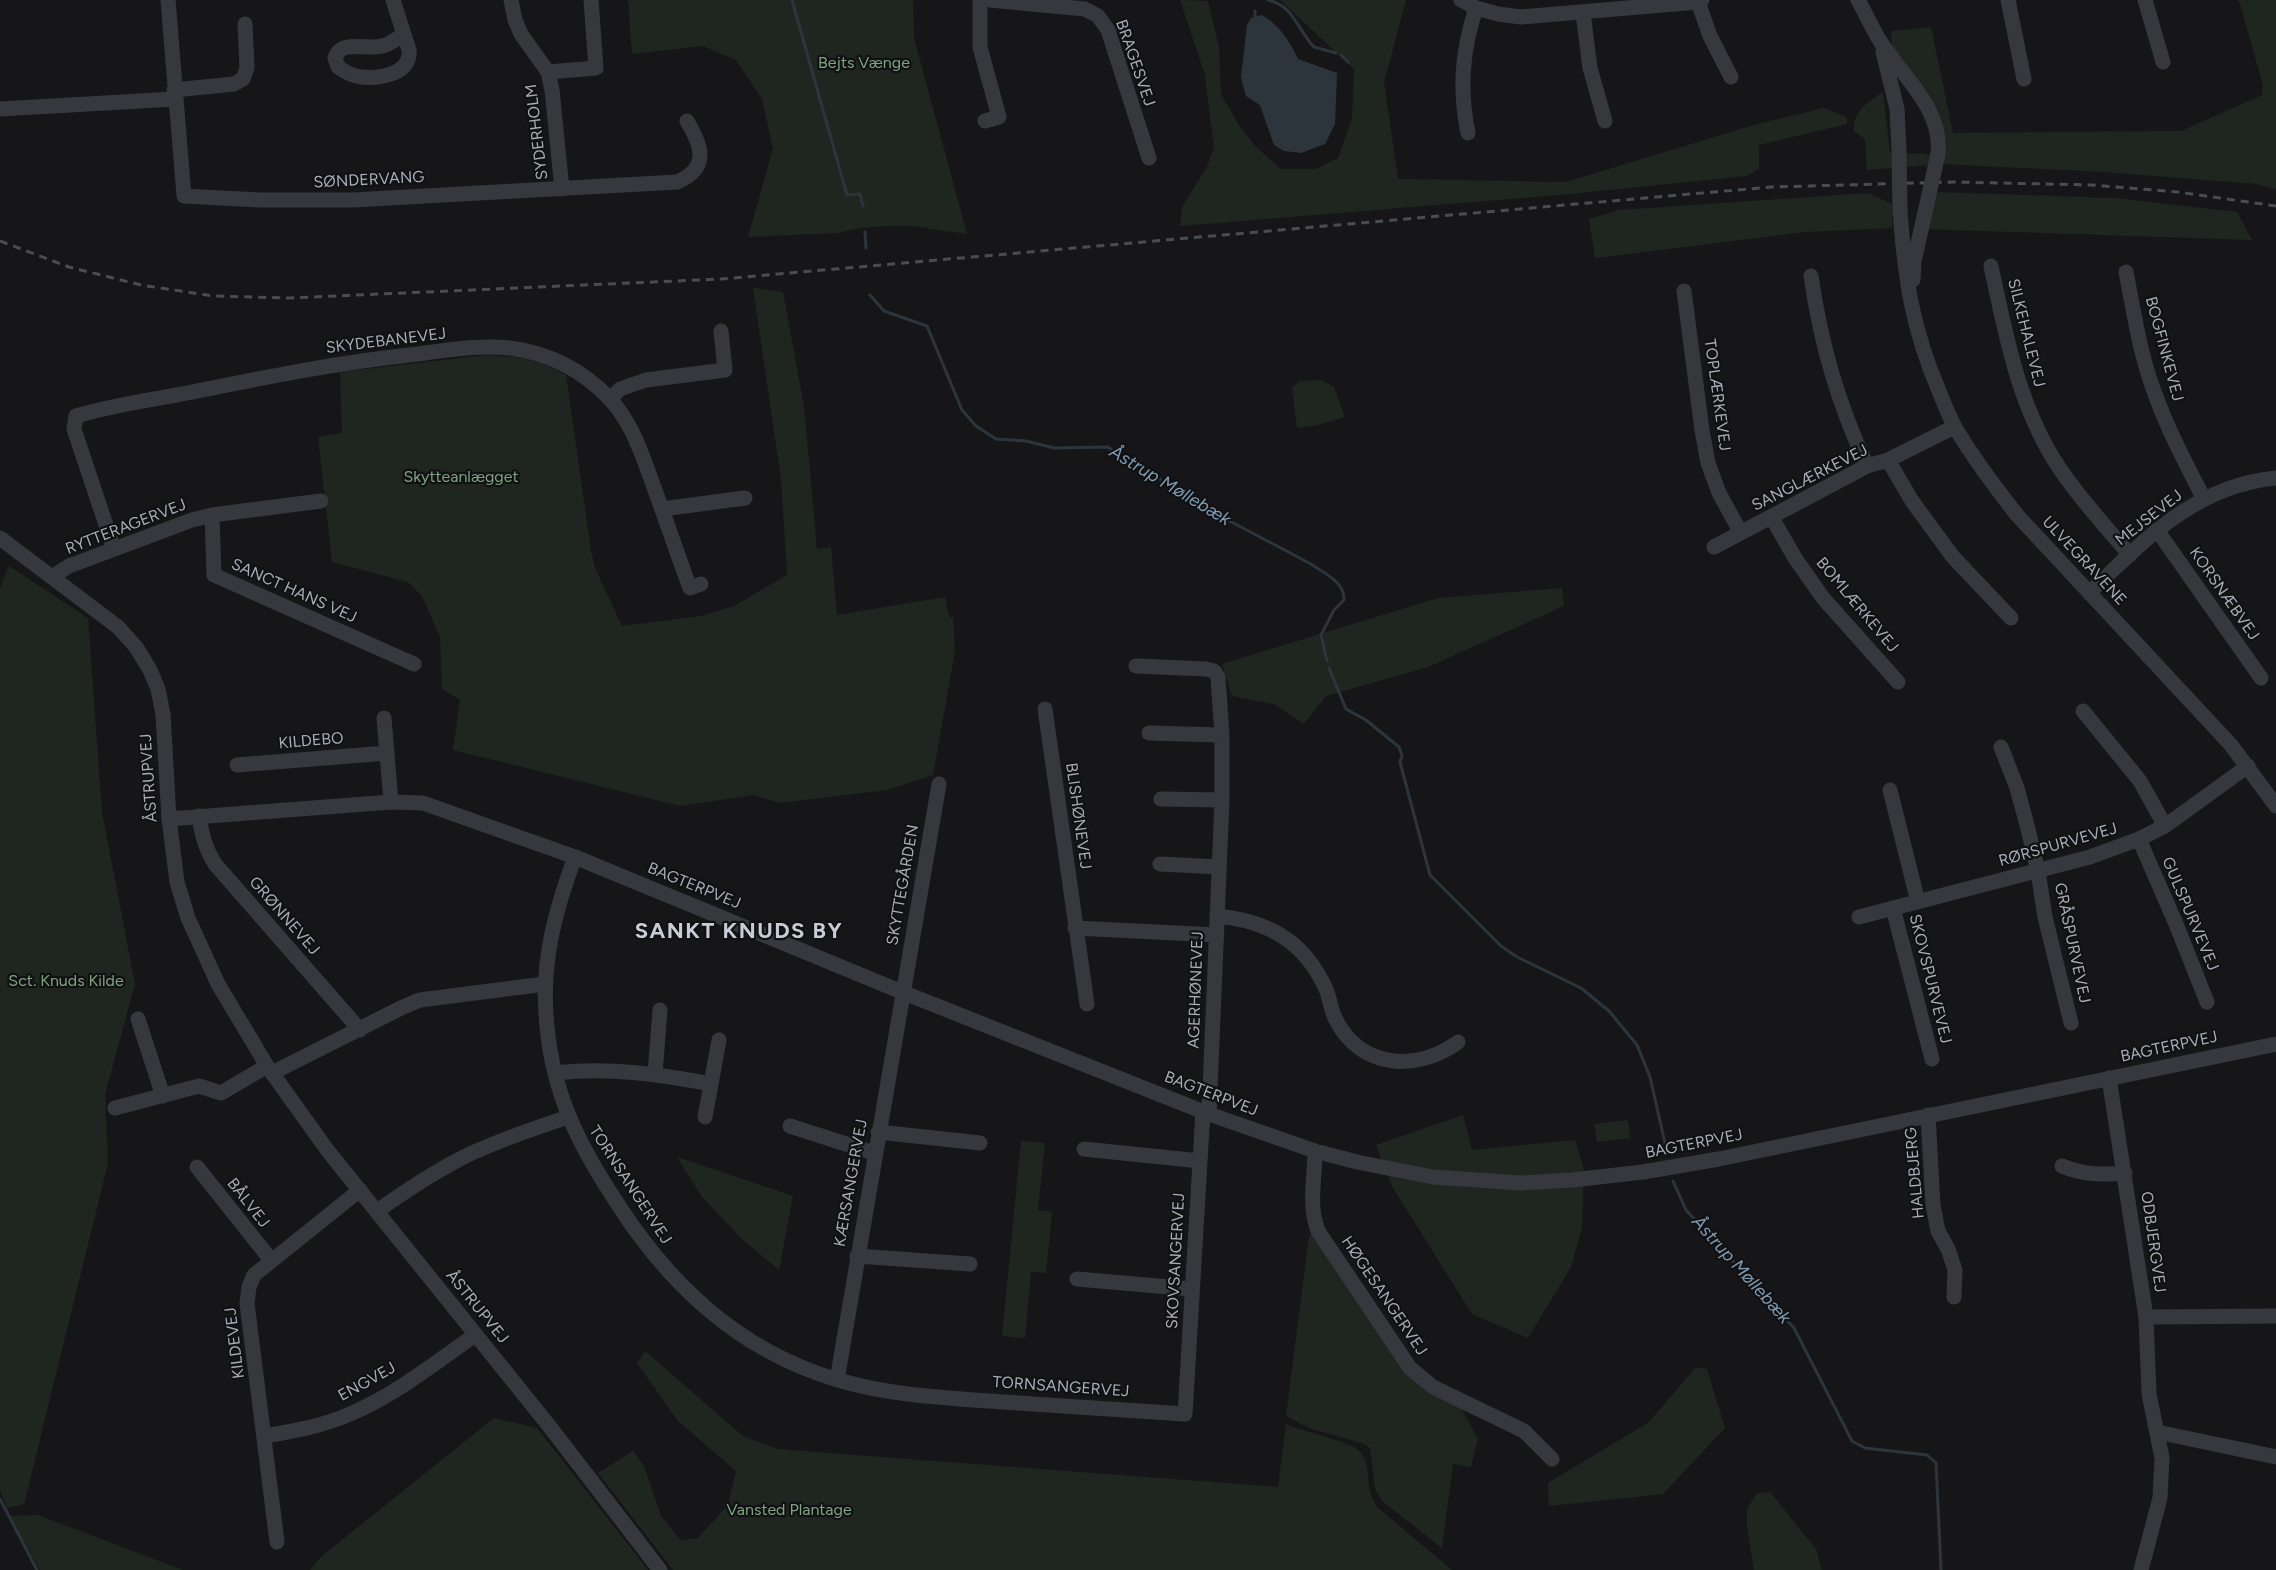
<!DOCTYPE html>
<html>
<head>
<meta charset="utf-8">
<style>
  body { margin:0 }
  canvas { display:block; background:#161618 }
</style>
</head>
<body>
<canvas width="2276" height="1570"></canvas>
<script>
const ctx = document.querySelector('canvas').getContext('2d');
ctx.lineJoin = 'round';
function paint(path, color) { ctx.fillStyle = color; ctx.fill(path, 'evenodd'); }
function trace(path, color, width, dash) { ctx.strokeStyle = color; ctx.lineWidth = width; ctx.lineCap = dash ? 'butt' : 'round'; ctx.setLineDash(dash || []); ctx.stroke(path); }
function drawText(font, color, halo, rows, align = 'center') {
  ctx.font = font + ' Figtree,sans-serif'; ctx.lineWidth = 4.5; ctx.setLineDash([]); ctx.textBaseline = 'middle'; ctx.strokeStyle = halo; ctx.fillStyle = color; for (const [text, x, y, turn = 0] of rows) {
    ctx.save(); ctx.translate(x, y); ctx.rotate((+turn || 0) * Math.PI / 180); ctx.textAlign = isNaN(turn) ? turn : align; if (halo) ctx.strokeText(text, 0, 0); ctx.fillText(text, 0, 0); ctx.restore();
  }
}
const green = new Path2D(`
  M628,0H913L914,38L967,234L911,226H886L861,228L837,233L748,237L773,149L762,99L736,60L703,46L632,54Z
  M1180,0L1208,1L1219,47L1221,94L1238,124L1256,147L1281,169H1316L1338,158L1352,119L1354,69L1280,0H1406L1384,82L1398,179L1566,182L1757,124L1824,108L1847,117V124L1759,145V169L1747,176L1559,195L1180,226L1182,207L1207,167L1214,147L1205,75Z
  M2237,0H2276V189L2256,184L2103,172L1941,164L1867,170L1865,139L1854,131C1853,111 1868,102 1883,92L1890,152L1941,155L1943,137L1892,51L1891,31L1931,27L1953,133L2181,131L2262,95L2263,85L2240,4Z
  M1934,192L2114,198L2237,212L2252,240L1925,229Z
  M1868,193L1892,204V228L1804,232L1595,258L1589,219L1619,210Z
  M753,288L783,292L804,406L817,549L831,547L837,615L945,597L949,617H953L955,651L933,775L887,790L779,803L754,795L681,806L453,750L460,700L442,689L440,637L422,596L408,582L332,562L318,437L342,433L340,372L487,355L524,358L548,366L566,375L591,551L595,568L622,626L701,616L734,606L787,575L781,479Z
  M1321,380L1334,387L1345,417L1318,425L1297,428L1292,387L1300,381Z
  M9,566L88,618L102,812L135,984L105,1094L108,1163L24,1504L7,1508L0,1490V588Z
  M1562,588L1564,606L1428,667L1326,696L1304,724L1274,704L1232,696L1222,664L1438,598Z
  M1463,1115L1472,1150L1575,1140L1584,1170L1582,1228L1571,1267L1528,1338L1472,1314L1392,1186L1376,1145Z
  M1628,1120L1630,1138L1597,1142L1594,1124Z
  M1021,1141L1045,1143L1038,1210L1052,1212L1046,1273L1031,1272L1025,1338L1002,1336Z
  M677,1157L793,1196L779,1270L742,1239L702,1197Z
  M1316,1233L1404,1369L1461,1407L1478,1439L1471,1467L1453,1464L1442,1548L1382,1501L1375,1488L1370,1448L1365,1444L1309,1428L1286,1416L1309,1236Z
  M645,1351L743,1436L777,1449L1278,1487L1286,1424C1307,1433 1334,1437 1353,1447C1358,1449 1363,1454 1365,1460C1372,1480 1363,1485 1378,1508L1452,1570H673L598,1473L633,1451L644,1466L661,1516L681,1540L698,1538L728,1505L736,1471L678,1421L637,1363Z
  M1696,1367L1707,1369L1725,1428L1663,1494L1549,1506L1548,1483L1648,1423Z
  M494,1418L537,1428L648,1570H310L323,1555Z
  M1770,1492L1816,1549L1822,1570H1754L1747,1526V1509L1757,1493Z
  M38,1515L183,1570H40L9,1516Z`);
const water = new Path2D(`
  M1262,15C1280,26 1289,40 1298,59L1337,73L1335,124L1325,144L1301,153L1284,151L1274,145L1260,105L1246,96L1241,78L1247,25L1251,18Z`);
const stream = new Path2D(`
  M792,0L847,195L860,194L863,206
  M1268,0C1293,5 1298,30 1314,47L1336,53
  M1255,11V16
  M1341,55L1348,62
  M865,232L866,248
  M870,295L884,311L927,326L962,410L976,426L996,439L1026,441L1054,448L1108,447L1122,457L1156,475L1171,490L1311,564C1324,573 1345,582 1344,600L1334,610L1321,635L1327,661
  M1329,668L1346,709L1366,720L1399,747L1402,755L1400,762L1430,875L1501,946L1517,957L1581,988L1609,1011L1637,1045L1650,1077L1667,1152
  M1673,1181L1686,1210L1794,1328L1852,1441L1865,1448L1927,1455L1936,1463L1941,1570
  M0,1499L37,1570`);
const minor = new Path2D(`
  M168,0L184,196L259,200H353L677,182C710,168 702,146 687,121
  M393,0L409,50C412,74 379,79 361,77C353,76 345,72 338,67L335,58C341,39 366,50 382,46C389,45 396,39 403,35
  M511,0L515,20L521,34L548,72L552,90L562,189
  M980,0V47L999,117L985,121
  M990,0L1085,9L1098,16L1108,30L1149,158
  M1461,0L1476,8L1498,14L1521,17L1698,2L1702,0
  M1858,0C1866,14 1872,28 1880,41C1902,76 1943,109 1938,154
  M2008,0L2024,79
  M2145,0L2163,62
  M1698,2L1710,36L1731,77
  M1583,13L1590,68L1605,121
  M1883,52L1897,109L1899,150
  M548,72L596,68L591,0
  M174,90L234,84L243,79L247,68L245,24
  M0,109L175,99
  M1468,133C1459,89 1462,51 1476,8
  M1900,211C1905,279 1912,328 1939,391C1944,403 1949,417 1956,429C1974,459 1995,487 2017,515L2231,745L2276,806
  M1991,266C2006,337 2019,408 2060,469C2081,500 2106,527 2130,555
  M2126,272C2134,313 2140,355 2155,394C2168,430 2186,464 2204,499
  M1811,276C1821,345 1838,403 1867,466
  M1913,280L1914,261L1926,208
  M1684,291L1702,430L1708,463L1719,493L1741,533
  M610,399L620,389L646,380L725,370L721,331
  M1888,460L1912,501L1953,557L2011,618
  M662,509L745,498
  M212,515L214,575L414,664
  M1772,518L1795,558L1823,598L1898,682
  M2157,530L2261,678
  M0,538L118,627L136,647L150,670L158,689L163,714L169,819L177,882L188,918L218,984L267,1066L328,1151L550,1427L660,1570
  M1714,547L1867,466L1888,460L1954,427
  M114,549L74,429L76,416C112,405 151,400 187,393C258,379 329,364 401,356C437,352 474,344 510,348C548,353 582,370 609,398C633,423 643,458 655,490C667,523 678,556 690,588L701,584
  M52,577L69,566L192,520L212,515L321,501
  M2089,593C2145,540 2194,486 2276,478
  M1136,666L1206,669L1214,671L1218,677L1222,735V800L1209,1114
  M1045,709L1087,1004
  M2083,711L2140,781L2165,826
  M384,718L391,802
  M1149,733L1222,735
  M2001,747L2017,788L2027,825L2038,871L2045,917L2071,1023
  M237,765L387,753
  M1890,790L1918,902
  M1161,799L1222,800
  M199,816C202,835 205,848 215,864L360,1030
  M169,819L391,802L423,803L575,857L902,992L1209,1114L1315,1151L1357,1162L1433,1177L1521,1183L1572,1180L1643,1172L1719,1159L2276,1044
  M2139,839L2176,924L2207,1002
  M575,857C556,908 542,958 546,1014C550,1083 573,1135 610,1192C665,1281 736,1350 838,1380C892,1396 948,1398 1003,1402C1064,1406 1124,1410 1185,1414L1203,1111
  M1160,864L1219,867
  M1893,908L1932,1059
  M1217,916C1252,919 1284,930 1307,958C1314,967 1321,978 1326,989C1330,999 1331,1011 1336,1020C1361,1069 1418,1072 1458,1042
  M1859,917L2090,857L2139,839L2165,826L2248,766
  M1075,928L1217,935
  M138,1019L163,1096
  M272,1073L403,1007L420,1000L545,984
  M555,1073C608,1067 659,1074 711,1084
  M655,1074L660,1010
  M2109,1078L2146,1317L2149,1394L2162,1458L2160,1498L2141,1570
  M115,1108L199,1086L221,1093L267,1066
  M1928,1115L1933,1205L1938,1231L1948,1249L1955,1270L1954,1297
  M705,1117L719,1040
  M790,1126L874,1153
  M878,1132L980,1143
  M1084,1149L1200,1161
  M1315,1151C1315,1178 1308,1205 1318,1231L1410,1368L1433,1387L1524,1431L1552,1459
  M2062,1166C2084,1175 2102,1175 2125,1173
  M197,1167L271,1260
  M377,1211C408,1190 438,1169 472,1153C503,1139 535,1128 568,1117
  M857,1256L970,1264
  M1077,1279L1192,1289
  M2146,1317L2276,1316
  M837,1380L939,784
  M2157,1432L2276,1457
  M265,1436C294,1431 323,1426 350,1414C395,1395 435,1363 475,1335
  M277,1542L247,1303L249,1287L254,1275L360,1190`);
const rail = new Path2D(`
  M0,241L69,267L141,285L213,296L290,298L721,279L1771,187L1954,182L2092,185L2178,192L2276,206`);
const minorBridge = new Path2D(`
  M1899,150L1900,211
  M1926,208L1938,154`);
const parkNames = [
  ["Bejts Vænge",864,63],
  ["Skytteanlægget",461,477],
  ["Sct. Knuds Kilde",66,981],
  ["Vansted Plantage",789,1510]
];
const streetNames = [
  ["BRAGESVEJ",1135,63,71],
  ["SYDERHOLM",537,132,-97],
  ["SØNDERVANG",369,180,-3],
  ["SILKEHALEVEJ",2026,333,76],
  ["SKYDEBANEVEJ",386,341,-7],
  ["BOGFINKEVEJ",2164,349,75],
  ["TOPLÆRKEVEJ",1717,395,82],
  ["SANGLÆRKEVEJ",1810,478,-27],
  ["MEJSEVEJ",2149,518,-38],
  ["RYTTERAGERVEJ",126,527,-21],
  ["ULVEGRAVENE",2084,561,47],
  ["SANCT HANS VEJ",294,591,24],
  ["KORSNÆBVEJ",2224,594,55],
  ["BOMLÆRKEVEJ",1857,605,50],
  ["KILDEBO",311,741,-5],
  ["ÅSTRUPVEJ",149,778,-94],
  ["BLISHØNEVEJ",1078,816,82],
  ["RØRSPURVEVEJ",2058,845,-16],
  ["SKYTTEGÅRDEN",903,885,-80],
  ["BAGTERPVEJ",694,886,22],
  ["GULSPURVEVEJ",2190,914,67],
  ["GRØNNEVEJ",284,916,49],
  ["GRÅSPURVEVEJ",2072,943,78],
  ["SKOVSPURVEVEJ",1930,979,76],
  ["AGERHØNEVEJ",1196,990,-88],
  ["BAGTERPVEJ",2169,1047,-12],
  ["BAGTERPVEJ",1211,1094,21],
  ["BAGTERPVEJ",1694,1144,-11],
  ["HALDBJERG",1915,1173,-95],
  ["KÆRSANGERVEJ",851,1183,-80],
  ["TORNSANGERVEJ",630,1185,57],
  ["BÅLVEJ",248,1203,52],
  ["ODBJERGVEJ",2153,1242,82],
  ["SKOVSANGERVEJ",1176,1261,-87],
  ["HØGESANGERVEJ",1384,1296,56],
  ["ÅSTRUPVEJ",477,1307,51],
  ["KILDEVEJ",235,1343,-97],
  ["ENGVEJ",367,1382,-29],
  ["TORNSANGERVEJ",1061,1387,4]
];
const waterNames = [
  ["Åstrup Møllebæk",1170,486,31],
  ["Åstrup Møllebæk",1741,1270,48]
];
const districtNames = [
  ["SANKT KNUDS BY",739,932]
];
paint(green, '#1e261f');
paint(water, '#2c353c');
trace(stream, '#2c353c', 3);
trace(minor, '#37383d', 15);
trace(rail, '#4a4c52', 3, [8, 6]);
trace(minorBridge, '#37383d', 15);
drawText('16px', '#7fa381', '#111113', parkNames);
drawText('16px', '#a8adb8', '#111113', streetNames);
drawText('italic 18px', '#7f9bb3', '#111113', waterNames);
ctx.letterSpacing = '1.5px';
drawText('bold 22px', '#c9ccd4', '#111113', districtNames);
ctx.letterSpacing = '0px';
</script>
</body>
</html>
